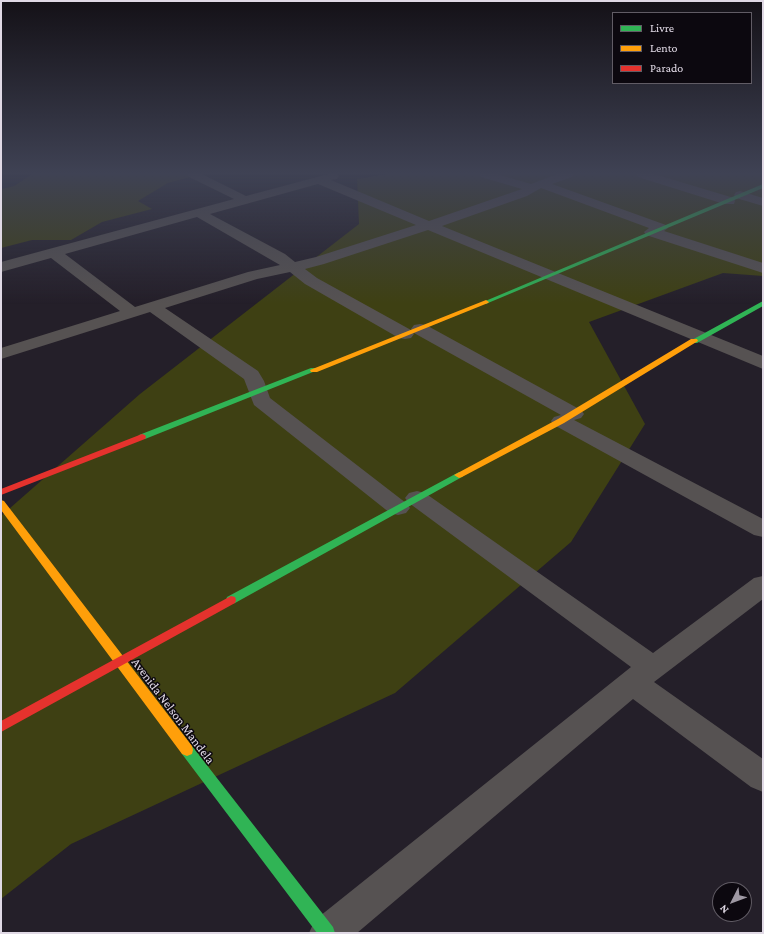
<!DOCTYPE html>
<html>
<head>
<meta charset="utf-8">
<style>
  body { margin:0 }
  #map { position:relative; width:764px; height:934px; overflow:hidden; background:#241f29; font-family:"Crimson Pro",serif }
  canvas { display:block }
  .frame { position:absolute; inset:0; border:2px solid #e0d9e5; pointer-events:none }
  .legend { position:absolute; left:612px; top:12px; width:140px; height:72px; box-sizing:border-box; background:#0c080f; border:1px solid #615c65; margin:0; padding:5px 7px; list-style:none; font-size:12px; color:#e0d9e5 }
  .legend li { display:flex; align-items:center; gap:8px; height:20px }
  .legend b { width:20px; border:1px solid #615c65 }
  .north { position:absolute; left:712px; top:882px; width:40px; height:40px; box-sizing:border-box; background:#0c080f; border:1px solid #615c65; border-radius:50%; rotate:228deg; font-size:11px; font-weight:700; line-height:16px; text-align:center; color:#e0d9e5 }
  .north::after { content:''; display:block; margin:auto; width:14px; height:18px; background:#9e98a3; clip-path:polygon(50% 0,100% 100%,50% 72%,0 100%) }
</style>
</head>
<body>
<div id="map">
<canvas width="764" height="934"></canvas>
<div class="frame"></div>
<ul class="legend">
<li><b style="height:5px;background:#30b455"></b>Livre</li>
<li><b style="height:5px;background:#ff9f0a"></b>Lento</li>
<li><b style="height:5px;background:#e5322d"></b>Parado</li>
</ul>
<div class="north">N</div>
</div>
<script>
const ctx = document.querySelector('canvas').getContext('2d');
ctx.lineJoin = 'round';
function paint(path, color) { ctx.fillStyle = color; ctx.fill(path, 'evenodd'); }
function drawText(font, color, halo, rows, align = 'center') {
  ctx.font = font + ' "Crimson Pro",serif'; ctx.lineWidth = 3; ctx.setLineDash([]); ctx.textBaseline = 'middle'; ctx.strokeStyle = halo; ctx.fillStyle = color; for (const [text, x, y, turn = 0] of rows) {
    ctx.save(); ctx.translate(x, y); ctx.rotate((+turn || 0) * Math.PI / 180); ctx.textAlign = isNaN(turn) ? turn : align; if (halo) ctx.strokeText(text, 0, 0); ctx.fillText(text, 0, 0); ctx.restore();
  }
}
const green = new Path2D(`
  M32,174H202L168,183L138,201L152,209L102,222L71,240H32L1,248V189L14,186Z
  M387,174H763V276L723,273L589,322L645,424L571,542L395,693L71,844L1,899V516L140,394L359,224L357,179Z`);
const street = new Path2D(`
  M187,174H202L246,196L328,174H337L339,176L337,179L331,180L429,221L522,189L481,177L479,174H497L531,184L557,174H574L572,177L552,184L666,225L668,228L664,231L763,263V273L646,235L644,232L649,228L541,188L527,196L442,226L763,356V369L428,230L324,264L305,269L317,278L411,330L414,334L411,338L405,339L399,338L305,284L290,272L257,279L165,308L258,371L264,381L270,398L406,503L410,508L406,513L398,515L390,513L254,405L244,379L150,312L1,359V348L120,311L51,258L1,272V262L234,199L189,177ZM318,184L416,225L316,257L295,262L285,254L210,214ZM197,217L280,265L248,272L135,307L65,254Z
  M636,174H654L734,198L735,201L734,204H724L638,177Z
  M740,191L763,198V206L736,198L734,195L736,192Z
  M420,324L426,325L581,410L584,414L581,418L574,420L763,519V537L754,535L554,425L551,421L554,417L561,415L414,333L411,329L414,325Z
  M417,491L425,493L653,653L754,578L763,576V599L654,682L763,759V792L751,787L633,699L357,933H309L315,920L631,667L409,503L405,498L409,493Z`);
const fast = new Path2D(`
  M763,184V188L488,303L486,304L483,302Z
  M763,301V306L697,343H691L690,341Z
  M311,368H317L318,370L145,439H139L138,437L139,435Z
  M459,472L464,475L462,477L235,603L231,604L227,603L226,600L227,597Z
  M187,744L192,746L333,927L335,933H317L182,754L181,750L182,746Z`);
const slow = new Path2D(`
  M486,300L489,302L488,303L317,372H311L310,370Z
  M691,339H697L698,341L564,423L462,477L459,478L454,475L558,419Z
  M1,500L4,501L192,746L193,750L192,754L187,756L182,754L1,510Z`);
const jam = new Path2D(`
  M142,434L145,435L146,437L145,439L1,495V489Z
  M231,596L235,597L236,600L235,603L1,732V721Z`);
const nearStreetnames = [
  ["Avenida Nelson Mandela",173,711,53]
];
paint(green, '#3e4013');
paint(street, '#565252');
paint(fast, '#30b455');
paint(slow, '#ff9f0a');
paint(jam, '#e5322d');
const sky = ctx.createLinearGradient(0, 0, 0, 304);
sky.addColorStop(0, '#141117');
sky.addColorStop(0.57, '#3f4254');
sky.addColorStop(1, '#3f425400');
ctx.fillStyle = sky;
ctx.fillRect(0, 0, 764, 304);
drawText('13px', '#e0d9e5', '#0c080f', nearStreetnames);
</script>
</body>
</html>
